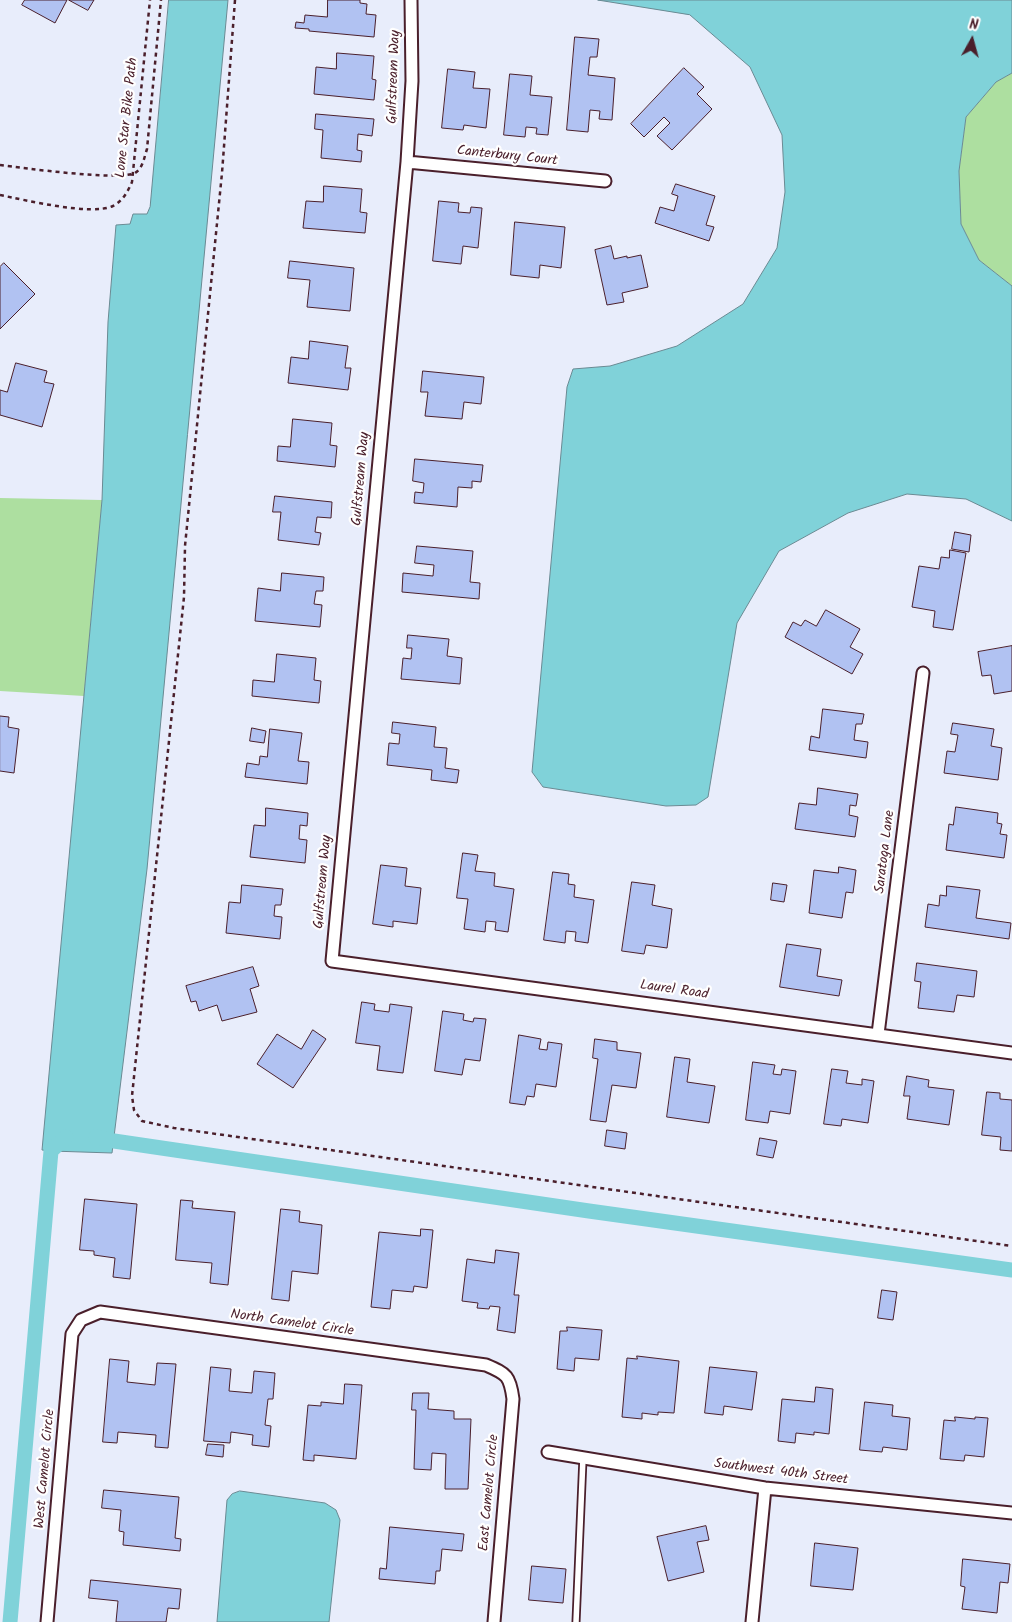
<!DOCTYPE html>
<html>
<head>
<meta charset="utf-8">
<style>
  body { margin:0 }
  #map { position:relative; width:1012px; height:1622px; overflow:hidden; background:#e8edfb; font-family:Kalam,sans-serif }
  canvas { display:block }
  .north { position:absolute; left:947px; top:15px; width:50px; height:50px; -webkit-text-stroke:4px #fff; paint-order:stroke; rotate:7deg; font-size:14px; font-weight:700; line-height:20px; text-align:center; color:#4a1f2b }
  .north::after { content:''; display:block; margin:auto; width:18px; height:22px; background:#4a1f2b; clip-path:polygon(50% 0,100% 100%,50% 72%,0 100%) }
</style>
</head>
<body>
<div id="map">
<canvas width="1012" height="1622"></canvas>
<div class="north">N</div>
</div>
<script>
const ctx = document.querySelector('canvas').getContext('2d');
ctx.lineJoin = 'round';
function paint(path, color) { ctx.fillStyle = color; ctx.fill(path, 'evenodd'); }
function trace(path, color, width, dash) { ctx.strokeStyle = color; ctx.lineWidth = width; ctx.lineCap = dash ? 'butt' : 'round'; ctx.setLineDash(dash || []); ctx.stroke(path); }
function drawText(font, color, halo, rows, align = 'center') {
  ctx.font = font + ' Kalam,sans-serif'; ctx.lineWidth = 4.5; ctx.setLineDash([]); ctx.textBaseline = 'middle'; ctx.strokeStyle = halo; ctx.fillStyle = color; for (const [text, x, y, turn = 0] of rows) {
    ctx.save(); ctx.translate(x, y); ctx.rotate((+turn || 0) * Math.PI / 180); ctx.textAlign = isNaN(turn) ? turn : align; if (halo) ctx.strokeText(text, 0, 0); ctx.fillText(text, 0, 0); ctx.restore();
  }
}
const green = new Path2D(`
  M1012,73V286L979,260L961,224L959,171L966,117L996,82Z
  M0,498L102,500L84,696L0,691Z`);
const water = new Path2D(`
  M169,0H228L147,869L112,1153L51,1151L42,1150L102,500L108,322L116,225L130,224L133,214H147L150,207Z
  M598,0H1012V73L996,82L966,117L959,171L961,224L979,260L1012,286V521L966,499L907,494L848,513L779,551L737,623L708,797L696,805L666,806L543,787L532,772L567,387L573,369L610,366L677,346L743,304L777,248L785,192L782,135L750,67L690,15Z
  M240,1491L325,1503L336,1510L340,1520L329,1622H217L227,1500L232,1494Z`);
const canal = new Path2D(`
  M96,1137L114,1141L589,1211L1012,1270
  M10,1622L51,1151L66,1137`);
const building = new Path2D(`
  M25,0H67L55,23L22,5Z
  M69,0H94L88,10Z
  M328,0H360V3L367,4L366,14L376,15L374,37L309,31V29L295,28L296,22L304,23L305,15L327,17Z
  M575,37L599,39L597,57H590L588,75L615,78L612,120L599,119L600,111L590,110L588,132L567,130Z
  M337,53L374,56L372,79L376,80L374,100L314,94L316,67L336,69Z
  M684,68L704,87L697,94L712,109L672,150L657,136L670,123L664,117L644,137L631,124Z
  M448,69L475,72L473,88L490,89L486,128L464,125L463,130L442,128Z
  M510,74L532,76L530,95L552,97L548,135L536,134L537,128L526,127L525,137L504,135Z
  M316,114L374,119L372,136L358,134L357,150L362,151L361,162L321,158L323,130L315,129Z
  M676,184L715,196L706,225L714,227L709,241L655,223L660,207L674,211L678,196L672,194Z
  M324,186L362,189L360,212L367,213L365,233L303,228L306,201L323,202Z
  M439,201L459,203L458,212L470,213L471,207L482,208L478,248L463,246L461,264L433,261Z
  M515,222L565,227L561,268L540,265L539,278L511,275Z
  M611,246L614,259L627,256V258L641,255L648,287L622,293L624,302L607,305L595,250Z
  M290,261L354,268L350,311L307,307L310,280L288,278Z
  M4,263L35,294L0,329V267Z
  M310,341L348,346L345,368H351L348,390L288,383L291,357L308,359Z
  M16,363L47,371L44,382L54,384L42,427L0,415V390L7,392Z
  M423,371L484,377L481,404L464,402L462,419L425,416L428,392H421Z
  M293,419L332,423L330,445L337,446L335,467L277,461L278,446L290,447Z
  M415,459L483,465L481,482L472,481V488L458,487L457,507L414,503L415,492L423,493L424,483L413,481Z
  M275,496L332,502L331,518L317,517L315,532L321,533L319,545L278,540L281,512H273Z
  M955,532L971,535L969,552L952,549Z
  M417,546L473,551L470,582L480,583L479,599L402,592L403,573L433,576L434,565L415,563Z
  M950,550L966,553L953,630L933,627L935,611L912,607L919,566L939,569L941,557L949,558Z
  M282,573L324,577L323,591H316L314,604L322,605L320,627L255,621L258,588L280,591Z
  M826,610L860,629L850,647L863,654L852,674L785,637L793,622L801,626L805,620L816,626Z
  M408,635L449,639L447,656L462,658L460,684L401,679L403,658L411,659L412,648H407Z
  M1012,646V691L994,694L991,675L982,676L978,652Z
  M277,654L316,658L314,680L321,681L319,703L252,696L253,680L274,682Z
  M823,709L864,714L862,724H856L854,740L868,742L866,758L809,750L811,736L819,738Z
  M0,716L9,717L8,727L19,729L14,773L0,771Z
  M393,722L436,727L434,747L447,748L445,768L459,770L457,783L431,780L432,770L387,765L389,743L399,744L400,734L392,733Z
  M953,723L994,729L991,746L1002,748L998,780L944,773L947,751L955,752L958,735L951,734Z
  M252,728L266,731L264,743L250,741Z
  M270,729L302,733L298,761L309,762L307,784L245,777L247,763L259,765L260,756L267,757Z
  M818,788L858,794L856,806L850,805L849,815L858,817L855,837L795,829L799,803L816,805Z
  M956,807L998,813L997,823L1002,824L1000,834L1007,835L1004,858L946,850L949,824L953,825Z
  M266,808L308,813L307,826L300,825L299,839L307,840L305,863L250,857L254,825L265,826Z
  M463,853L478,855L475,871L495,873L494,886L514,889L508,932L495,930L496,922L486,921L485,932L464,929L468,899L457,898Z
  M381,865L407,868L405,886L421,888L417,924L393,921V927L373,924Z
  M839,867L856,870L853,893L846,892L842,918L809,913L814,870L838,873Z
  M553,872L569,874L568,884L575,885L574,897L594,900L588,943L575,941L576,932L566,931L565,943L544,940Z
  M632,882L655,885L652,905L672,909L667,948L646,945L644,954L622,951Z
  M773,883L787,885L784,902L771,900Z
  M242,885L283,889L281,905H275L274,916L282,917L280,939L226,933L229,902L240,903Z
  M947,886L980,890L976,918L1011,923L1009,939L925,927L928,904L939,906L940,895L946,896Z
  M787,944L821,949L817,976L842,980L839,996L780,987Z
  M917,963L977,971L974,997L957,995L954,1012L918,1008L921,982L915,981Z
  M253,967L259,986L250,989L257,1012L222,1021L217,1005L199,1011L196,1001L191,1002L186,986Z
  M362,1002L375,1004L374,1010L389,1012L390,1004L412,1007L403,1073L377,1070L380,1046L356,1043Z
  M443,1011L464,1014L463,1020L473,1022L474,1018L486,1019L480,1061L465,1059L462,1075L435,1071Z
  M313,1030L326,1039L293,1088L257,1064L277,1034L301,1049Z
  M519,1035L541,1039L539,1049L547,1050L548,1042L562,1044L556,1087L536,1084L534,1097L527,1096L525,1105L510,1103Z
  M595,1039L617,1042V1050L641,1053L636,1088L612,1085L606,1122L590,1120L598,1059L593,1058Z
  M675,1057L690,1059L687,1082L715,1086L709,1123L667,1117Z
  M753,1062L775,1065L773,1074L781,1075L782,1069L796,1071L790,1114L770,1111L768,1123L746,1120Z
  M832,1069L848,1071L846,1083L862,1085V1079L874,1081L868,1123L842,1119L841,1126L824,1124Z
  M907,1076L929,1080L928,1087L954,1090L949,1125L907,1119L910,1096H904Z
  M987,1092L1000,1093V1099L1012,1100V1151L1000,1150L1001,1137L982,1135Z
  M607,1130L627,1133L625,1149L605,1146Z
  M760,1138L777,1141L773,1158L757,1155Z
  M85,1199L137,1204L130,1279L113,1277L115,1258L94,1255V1251L80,1250Z
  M181,1200L193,1201L192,1208L235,1212L228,1285L210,1283L212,1263L176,1260Z
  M281,1209L300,1211L299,1222L322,1225L318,1274L292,1271L289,1301L272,1299Z
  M421,1229L433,1230L427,1288L414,1286L413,1292L392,1290L390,1309L371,1307L379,1232L420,1236Z
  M496,1250L519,1253L514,1295H519L515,1333L497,1330L500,1307L490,1306L489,1309L477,1308L478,1303L462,1301L467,1259L494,1263Z
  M882,1290L897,1292L893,1320L878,1318Z
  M567,1327L602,1330L599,1360L575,1358L574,1371L557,1369L560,1331H567Z
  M637,1356L679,1361L674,1413L658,1412V1415L642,1413V1419L622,1417L627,1358L637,1359Z
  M110,1359L129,1361L127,1382L155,1385L157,1363L176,1364L168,1448L155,1447L156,1435L118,1432L117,1443L103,1442Z
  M211,1367L231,1369L229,1391L252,1393L254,1371L275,1373L273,1399H268L265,1425L271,1426L269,1447L252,1445L253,1435L231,1432L230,1443L204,1441Z
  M710,1367L757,1372L752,1410L724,1406L723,1415L705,1413Z
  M345,1384L362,1385L356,1459L314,1455V1461L303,1460L308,1405L321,1406V1402L343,1404Z
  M816,1387L833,1389L829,1434L814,1432V1435L796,1433L795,1443L778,1441L782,1399L814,1402Z
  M413,1393H429L428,1409L454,1411V1419H471L468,1489H445L446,1454L432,1453L431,1470L414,1469L416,1410H412Z
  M865,1402L893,1405L892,1416L910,1418L907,1450L883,1447L882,1452L860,1450Z
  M955,1417L975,1419V1417L988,1418L984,1457L965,1455L964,1461L940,1459L944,1420L955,1421Z
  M208,1444L224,1445L223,1457L206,1455Z
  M104,1490L179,1497L175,1538L181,1539L180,1551L123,1545L124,1532L119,1531L121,1510L102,1508Z
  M706,1526L709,1540L697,1542L704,1572L668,1581L657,1537Z
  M390,1527L464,1534L462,1551L442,1549L440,1571H436L435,1584L379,1579L380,1568L386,1569Z
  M815,1543L858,1548L853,1590L811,1586Z
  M963,1559L1010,1564L1008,1583L1000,1582L997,1613L962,1609L965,1587L961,1586Z
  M532,1566L566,1569L563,1603L529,1600Z
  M91,1580L181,1589L179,1609L168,1608L166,1622H116L118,1601L89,1598Z`);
const path = new Path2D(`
  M235,0L222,173L185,546L184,597L132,1096L134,1110L142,1121L174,1128L1012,1246
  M0,165C23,168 119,181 135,173C143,168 144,158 147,149L161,0
  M0,195C25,200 91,216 113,206C123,201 128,191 132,182L150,0`);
const lane = new Path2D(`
  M576,1622L583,1458`);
const street = new Path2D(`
  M411,0L412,81L407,162L332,961L1012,1053
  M407,162L605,181
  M878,1034L923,673
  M548,1452L765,1488L1012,1513
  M47,1622L72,1334L81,1320L100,1312L486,1365C507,1374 510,1376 513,1399L494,1622
  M752,1622L765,1488`);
const streetNames = [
  ["Gulfstream Way",395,77,-88],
  ["Lone Star Bike Path",128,118,-84],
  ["Canterbury Court",507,157,6],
  ["Gulfstream Way",362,479,-85],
  ["Saratoga Lane",886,852,-83],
  ["Gulfstream Way",324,882,-85],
  ["Laurel Road",674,991,8],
  ["North Camelot Circle",292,1324,8],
  ["West Camelot Circle",46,1469,-85],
  ["Southwest 40th Street",781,1473,7],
  ["East Camelot Circle",490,1493,-85]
];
paint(green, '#addfa0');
paint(water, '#80d2d9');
trace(water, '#6a8a93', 1);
trace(canal, '#80d2d9', 15);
paint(building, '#b1c2f2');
trace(building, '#4a1f2b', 1);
trace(lane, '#4a1f2b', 9);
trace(street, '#4a1f2b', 15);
trace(path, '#4a1f2b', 2.5, [4, 4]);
trace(lane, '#fff', 5.5);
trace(street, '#fff', 11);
drawText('14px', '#4a1f2b', '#fff', streetNames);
</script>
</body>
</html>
